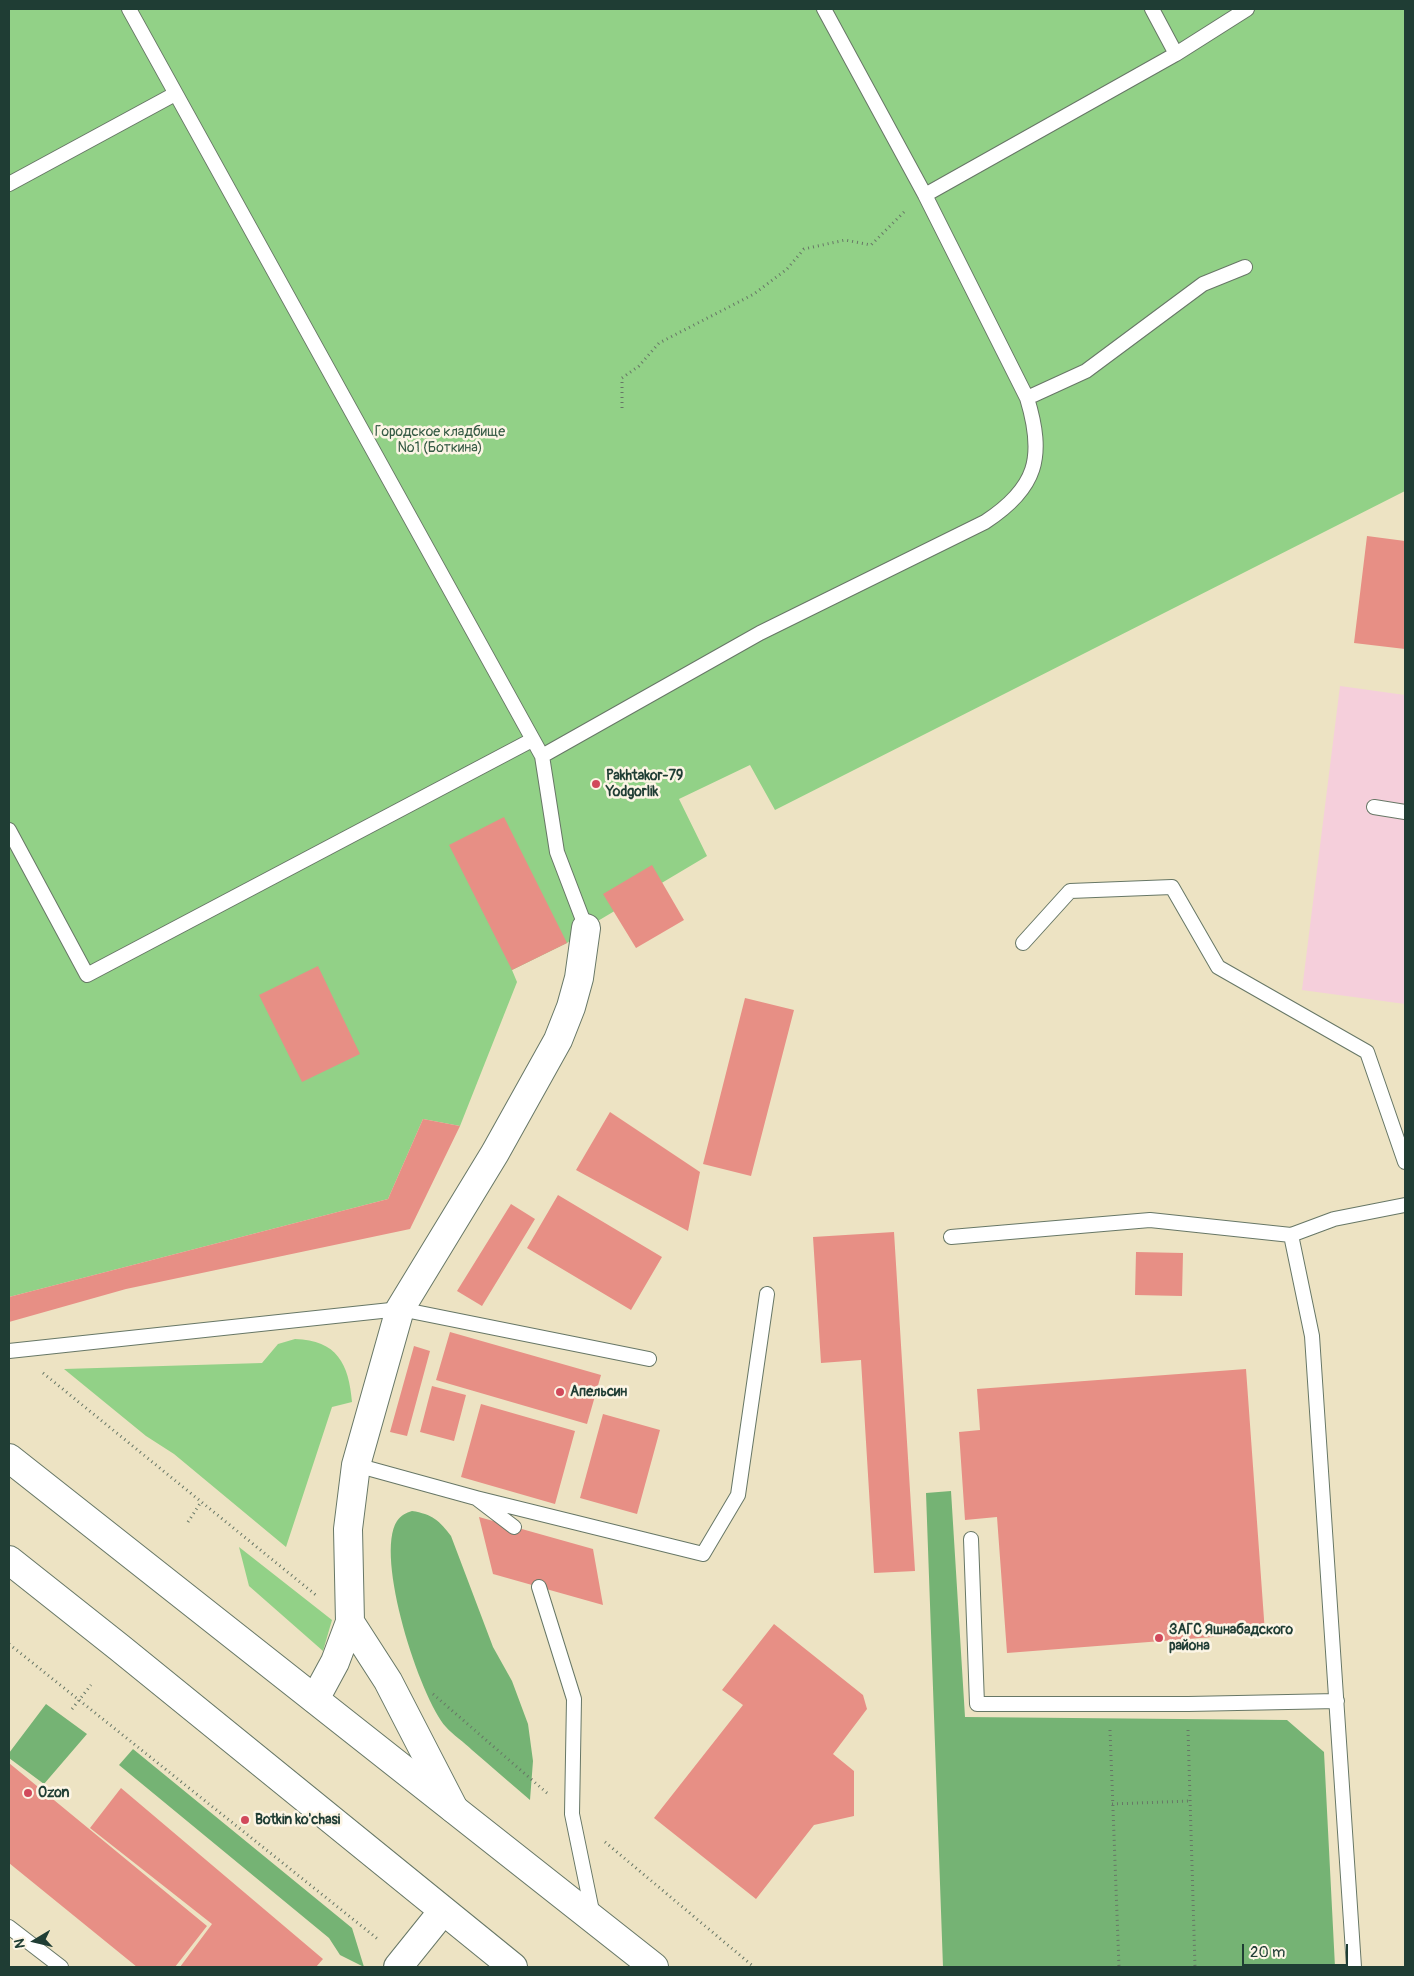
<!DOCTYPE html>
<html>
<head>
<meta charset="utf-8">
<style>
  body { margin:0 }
  #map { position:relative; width:1414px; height:1976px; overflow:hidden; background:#ede3c3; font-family:Pangolin,sans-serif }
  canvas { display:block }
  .frame { position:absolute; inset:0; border:10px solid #1f3d34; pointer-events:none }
  .north { position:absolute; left:10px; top:1916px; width:50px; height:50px; -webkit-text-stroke:4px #fcf5e5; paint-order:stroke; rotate:261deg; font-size:14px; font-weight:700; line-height:20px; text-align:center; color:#1f3d34 }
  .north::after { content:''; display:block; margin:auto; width:18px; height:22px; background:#1f3d34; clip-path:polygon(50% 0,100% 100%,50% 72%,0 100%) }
  .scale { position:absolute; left:1242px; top:1944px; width:106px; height:22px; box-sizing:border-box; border:2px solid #1f3d34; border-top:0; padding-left:6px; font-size:15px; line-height:18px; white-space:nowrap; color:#1f3d34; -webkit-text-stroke:4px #fcf5e5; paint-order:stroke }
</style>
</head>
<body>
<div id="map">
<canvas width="1414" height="1976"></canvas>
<div class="frame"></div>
<div class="north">N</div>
<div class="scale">20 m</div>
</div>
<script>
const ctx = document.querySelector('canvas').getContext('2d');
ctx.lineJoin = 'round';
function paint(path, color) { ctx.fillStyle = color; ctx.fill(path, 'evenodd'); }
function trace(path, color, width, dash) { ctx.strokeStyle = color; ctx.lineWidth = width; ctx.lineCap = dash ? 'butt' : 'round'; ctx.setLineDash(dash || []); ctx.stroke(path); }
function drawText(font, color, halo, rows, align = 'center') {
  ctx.font = font + ' Pangolin,sans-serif'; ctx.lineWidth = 5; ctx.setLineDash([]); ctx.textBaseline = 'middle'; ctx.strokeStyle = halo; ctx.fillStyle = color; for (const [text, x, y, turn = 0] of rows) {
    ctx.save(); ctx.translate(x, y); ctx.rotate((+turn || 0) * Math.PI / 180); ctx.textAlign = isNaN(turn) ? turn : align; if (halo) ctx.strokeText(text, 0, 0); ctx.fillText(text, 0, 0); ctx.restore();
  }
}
const built = new Path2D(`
  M1340,686L1405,695V1004L1302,990Z`);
const green = new Path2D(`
  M9,9H1405V491L775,810L750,765L679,799L707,856L586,928L567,943L512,970L517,982L460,1126L423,1119L388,1199L9,1297Z
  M295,1339C337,1340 349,1364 352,1402L332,1407L286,1547L174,1454L146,1436L64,1369L262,1363L278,1344Z
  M239,1547L332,1620L323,1651L249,1586Z`);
const forest = new Path2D(`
  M951,1491L965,1717L1287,1720L1324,1752L1335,1967H943L926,1493Z
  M412,1511C432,1514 440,1521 451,1536L493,1647L512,1681L528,1724L533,1761L530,1800C510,1783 491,1766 472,1750C464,1742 453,1735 446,1727C420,1698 374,1556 397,1521C401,1515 406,1513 412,1511Z
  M46,1704L87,1734L44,1784L9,1758V1753Z
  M133,1749L352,1928L364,1967L340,1955L329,1938L119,1765Z`);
const building = new Path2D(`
  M1367,536L1405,541V649L1354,643Z
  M504,817L567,943L512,970L449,845Z
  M652,865L684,920L636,948L603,894Z
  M318,966L360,1054L302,1082L259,995Z
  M745,998L794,1010L751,1176L703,1164Z
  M610,1112L700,1172L688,1231L576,1170Z
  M423,1119L460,1126L410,1229L126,1289L9,1322V1297L388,1199Z
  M558,1195L662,1257L631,1310L527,1248Z
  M511,1204L535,1219L482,1306L457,1291Z
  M894,1232L915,1571L874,1573L861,1360L821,1363L813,1237Z
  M1136,1252L1183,1253L1182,1296L1135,1295Z
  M450,1332L601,1375L587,1424L436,1380Z
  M414,1346L430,1351L407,1436L390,1432Z
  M1246,1369L1265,1633L1007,1653L997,1517L965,1520L959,1432L980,1430L977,1389Z
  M432,1386L466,1395L454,1441L420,1432Z
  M481,1404L575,1431L555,1504L461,1477Z
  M603,1414L660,1430L637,1514L580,1498Z
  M479,1517L593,1549L603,1605L493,1574Z
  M774,1624L863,1695L867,1709L833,1754L854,1771V1816L814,1825L756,1899L654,1818L743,1705L722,1690Z
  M9,1763L207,1926L175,1967H137L9,1863Z
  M121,1788L323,1959L316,1967H180L212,1924L90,1828Z`);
const path = new Path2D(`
  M622,408V378L639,366L659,343L754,294L787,269L804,249L845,240L871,245L905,211
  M43,1373L317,1596
  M188,1522L201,1502
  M9,1644L379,1940
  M433,1694L547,1793
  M72,1709L91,1685
  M1110,1730L1119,1967
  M1188,1730L1195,1967
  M1112,1804L1190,1801
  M605,1842L754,1967`);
const service = new Path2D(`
  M129,9L542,756L557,852L586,928
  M1152,9L1176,54
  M9,184L175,94
  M925,195L1176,54L1247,9
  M1027,398L1086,371L1203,284L1245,267
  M542,756L760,633L985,522C1037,488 1045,457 1027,398L925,195L824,9
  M1374,807L1405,812
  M9,830L87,975L532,740
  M1023,943L1070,891L1172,887L1218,967L1367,1052L1405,1162
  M1291,1235L1334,1219L1405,1205
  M951,1237L1150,1220L1291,1235L1312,1336L1354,1967
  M9,1351L400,1309L649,1359
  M356,1465L476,1498L514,1527
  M476,1498L703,1554L738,1495L767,1294
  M971,1539L977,1704H1188L1337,1701
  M539,1587L574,1699L572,1814L593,1916
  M9,1927L61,1967`);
const minor = new Path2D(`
  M350,1622L388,1681L454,1809
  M315,1699L335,1662L350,1622L348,1529L356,1465L400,1309L495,1153L558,1040L571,1007L579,978L586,928
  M398,1967L443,1911`);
const primary = new Path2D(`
  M9,1458L654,1967
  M9,1560L120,1648L513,1967`);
const markers = [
  [596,784,5,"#d1495b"],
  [560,1392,5,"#d1495b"],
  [1159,1638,5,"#d1495b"],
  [28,1793,5,"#d1495b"],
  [245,1820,5,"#d1495b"]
];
const parkNames = [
  ["Городское кладбище",440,432],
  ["№1 (Боткина)",440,448]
];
const poiNames = [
  ["Pakhtakor-79",606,776],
  ["Yodgorlik",606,792],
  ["Апельсин",570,1392],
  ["ЗАГС Яшнабадского",1169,1630],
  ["района",1169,1646],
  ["Ozon",38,1793],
  ["Botkin ko'chasi",255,1820]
];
paint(built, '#f5cfdb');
paint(green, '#92d187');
paint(forest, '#75b374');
paint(building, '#e78f85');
trace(service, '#677766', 16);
trace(minor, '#677766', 30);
trace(primary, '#677766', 30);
trace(path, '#677766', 3, [1, 4]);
trace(service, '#fff', 14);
trace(minor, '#fff', 28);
trace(primary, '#fff', 28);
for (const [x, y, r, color] of markers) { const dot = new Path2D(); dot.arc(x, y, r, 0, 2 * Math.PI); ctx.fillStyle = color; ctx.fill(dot); trace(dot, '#fcf5e5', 2); }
drawText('14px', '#365b45', '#fcf5e5', parkNames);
drawText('bold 14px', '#1f3d34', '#fcf5e5', poiNames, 'left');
</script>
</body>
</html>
